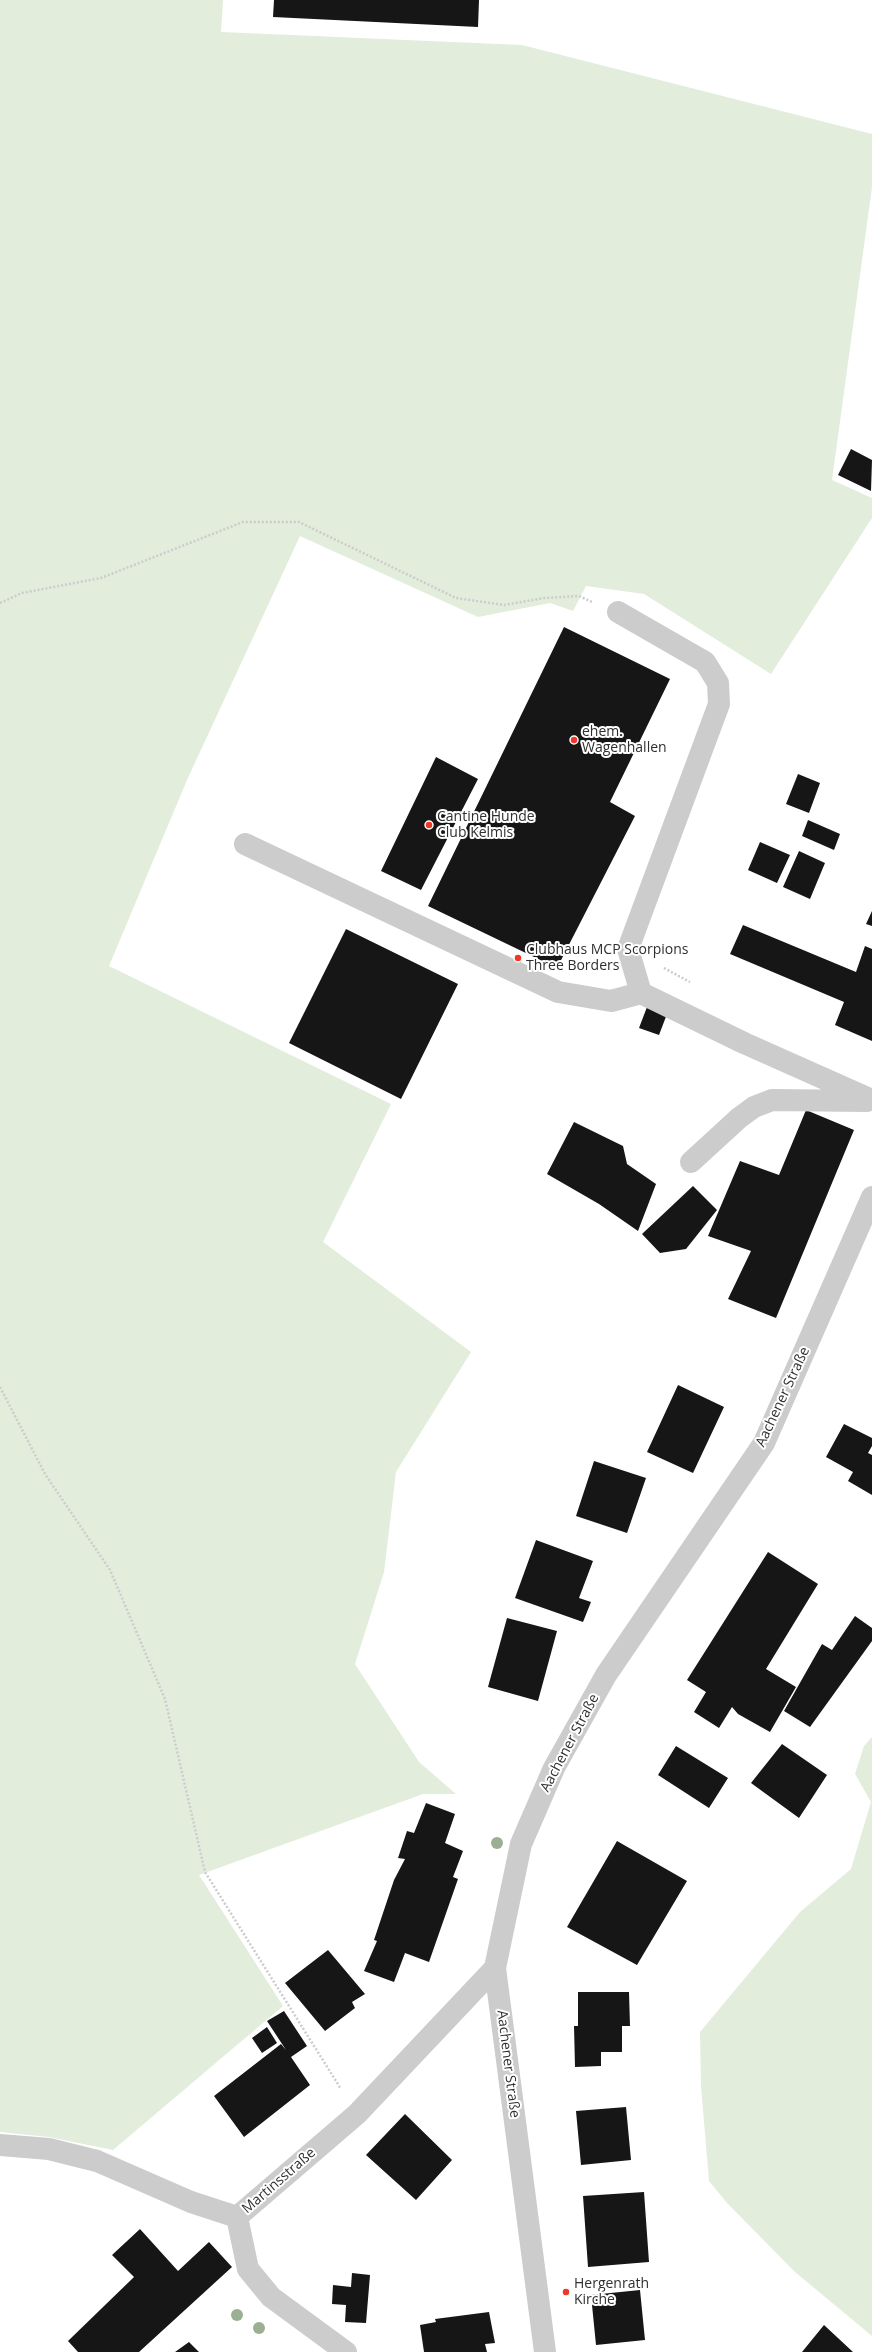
<!DOCTYPE html>
<html>
<head>
<meta charset="utf-8">
<style>
  body { margin:0 }
  canvas { display:block; background:#fff }
</style>
</head>
<body>
<canvas width="872" height="2352"></canvas>
<script>
const ctx = document.querySelector('canvas').getContext('2d');
ctx.lineJoin = 'round';
function paint(path, color) { ctx.fillStyle = color; ctx.fill(path, 'evenodd'); }
function trace(path, color, width, dash) { ctx.strokeStyle = color; ctx.lineWidth = width; ctx.lineCap = dash ? 'butt' : 'round'; ctx.setLineDash(dash || []); ctx.stroke(path); }
function drawText(font, color, halo, rows, align = 'center') {
  ctx.font = font + ' "Open Sans",sans-serif'; ctx.lineWidth = 4; ctx.setLineDash([]); ctx.textBaseline = 'middle'; ctx.strokeStyle = halo; ctx.fillStyle = color; for (const [text, x, y, turn = 0] of rows) {
    ctx.save(); ctx.translate(x, y); ctx.rotate((+turn || 0) * Math.PI / 180); ctx.textAlign = isNaN(turn) ? turn : align; if (halo) ctx.strokeText(text, 0, 0); ctx.fillText(text, 0, 0); ctx.restore();
  }
}
const green = new Path2D(`
  M0,0H223L221,32L522,45L872,134V187L832,480L872,498V518L771,674L644,594L586,586L573,611L550,603L478,617L300,536L187,780L109,966L391,1104L323,1242L471,1352L396,1472L384,1572L355,1664L419,1762L456,1794H423L199,1875L283,2006L113,2150L49,2137L0,2132Z
  M872,1737V2336L795,2272L727,2203L709,2181L701,2086L700,2032L800,1912L851,1869L871,1802L855,1774L864,1746Z`);
const building = new Path2D(`
  M274,0H479L478,27L273,17Z
  M851,449L872,460L871,491L838,475Z
  M564,627L670,679L610,802L635,816L557,968L428,906Z
  M436,757L478,779L421,890L381,871Z
  M798,774L820,783L809,813L786,804Z
  M808,820L840,834L834,850L802,836Z
  M760,842L790,855L777,883L748,870Z
  M799,851L825,863L810,899L783,887Z
  M872,911V926L866,924Z
  M743,925L856,972L865,946L872,949V1041L835,1025L844,1002L730,954Z
  M346,929L458,984L401,1099L289,1043Z
  M647,1007L667,1014L659,1035L639,1028Z
  M806,1110L854,1130L776,1318L728,1299L751,1251L708,1236L740,1161L779,1175Z
  M574,1122L623,1146L627,1164L656,1184L638,1231L599,1204L547,1174Z
  M693,1186L717,1210L686,1249L660,1253L642,1234Z
  M678,1385L724,1407L693,1473L647,1452Z
  M844,1424L872,1438V1446L868,1453L872,1455V1495L848,1481L853,1472L826,1457Z
  M594,1461L646,1478L627,1533L576,1516Z
  M536,1540L593,1561L579,1598L591,1602L583,1622L515,1598Z
  M768,1552L818,1584L766,1669L796,1687L770,1732L738,1714L732,1707L719,1728L694,1712L706,1692L687,1680Z
  M855,1616L872,1628V1641L810,1727L784,1711L822,1644L832,1650Z
  M507,1618L557,1631L538,1701L488,1687Z
  M782,1744L827,1775L799,1818L751,1783Z
  M676,1746L728,1778L709,1808L658,1775Z
  M426,1803L455,1814L445,1843L463,1851L453,1877L458,1879L429,1962L405,1953L394,1982L364,1971L377,1941L374,1940L394,1880L405,1859L398,1858L407,1831L414,1833Z
  M617,1841L687,1881L637,1965L567,1927Z
  M328,1950L365,1994L352,2002L355,2008L325,2031L285,1983Z
  M578,1992H629L630,2026H622V2052H601V2066L575,2067L574,2026H578Z
  M284,2011L307,2046L291,2057L310,2085L244,2137L214,2096L281,2044L286,2050L267,2021Z
  M267,2027L277,2043L262,2053L252,2038Z
  M626,2107L631,2160L581,2165L576,2111Z
  M405,2114L452,2160L416,2200L366,2155Z
  M644,2192L649,2262L588,2267L583,2196Z
  M140,2229L178,2271L209,2242L232,2267L139,2352H78L68,2341L134,2277L112,2255Z
  M352,2273L370,2275L366,2323L345,2322L346,2305L332,2304L333,2285L351,2287Z
  M640,2290L645,2340L596,2345L591,2295Z
  M489,2312L495,2343L485,2344L487,2352H424L420,2325L436,2322L435,2319Z
  M824,2325L853,2352H802Z
  M189,2342L199,2352H175Z`);
const path = new Path2D(`
  M0,603L22,593L101,578L243,522H299L456,598L504,605L544,598L579,596L592,602
  M664,968L690,982
  M0,1387L45,1474L110,1570L165,1699L205,1872L341,2089`);
const minor = new Path2D(`
  M618,612L705,662L718,683L719,704L628,949L641,993
  M245,844L558,992L611,1001L641,993L744,1043L872,1100
  M691,1162L739,1118L754,1107L772,1100L867,1101
  M0,2145L49,2149L97,2161L191,2202L237,2217
  M237,2217L357,2114L495,1968
  M237,2217L248,2269L271,2297L346,2352
  M545,2352L495,1968L521,1844L554,1768L606,1675L764,1443L872,1197`);
const trees = [
  [497,1843],
  [237,2315],
  [259,2328]
];
const markers = [
  [574,740,4,"#f03828"],
  [429,825,4,"#f03828"],
  [518,958,4,"#f03828"],
  [566,2292,4,"#f03828"]
];
const poiNames = [
  ["ehem.",582,732],
  ["Wagenhallen",582,748],
  ["Cantine Hunde",437,817],
  ["Club Kelmis",437,833],
  ["Clubhaus MCP Scorpions",526,950],
  ["Three Borders",526,966],
  ["Hergenrath",574,2284],
  ["Kirche",574,2300]
];
const streetNames = [
  ["Aachener Straße",783,1397,-65],
  ["Aachener Straße",570,1743,-62],
  ["Aachener Straße",508,2064,83],
  ["Martinsstraße",279,2181,-41]
];
paint(green, '#e2eddc');
paint(building, '#161616');
trace(path, '#ccc', 2.5, [2, 2]);
trace(minor, '#ccc', 22);
ctx.fillStyle = '#9baf92';
for (const [x, y] of trees) { ctx.beginPath(); ctx.arc(x, y, 6, 0, 2 * Math.PI); ctx.fill(); }
for (const [x, y, r, color] of markers) { const dot = new Path2D(); dot.arc(x, y, r, 0, 2 * Math.PI); ctx.fillStyle = color; ctx.fill(dot); trace(dot, '#fff', 1.5); }
drawText('14px', '#2f2f2f', '#fff', poiNames, 'left');
drawText('14px', '#2f2f2f', '#fff', streetNames);
</script>
</body>
</html>
